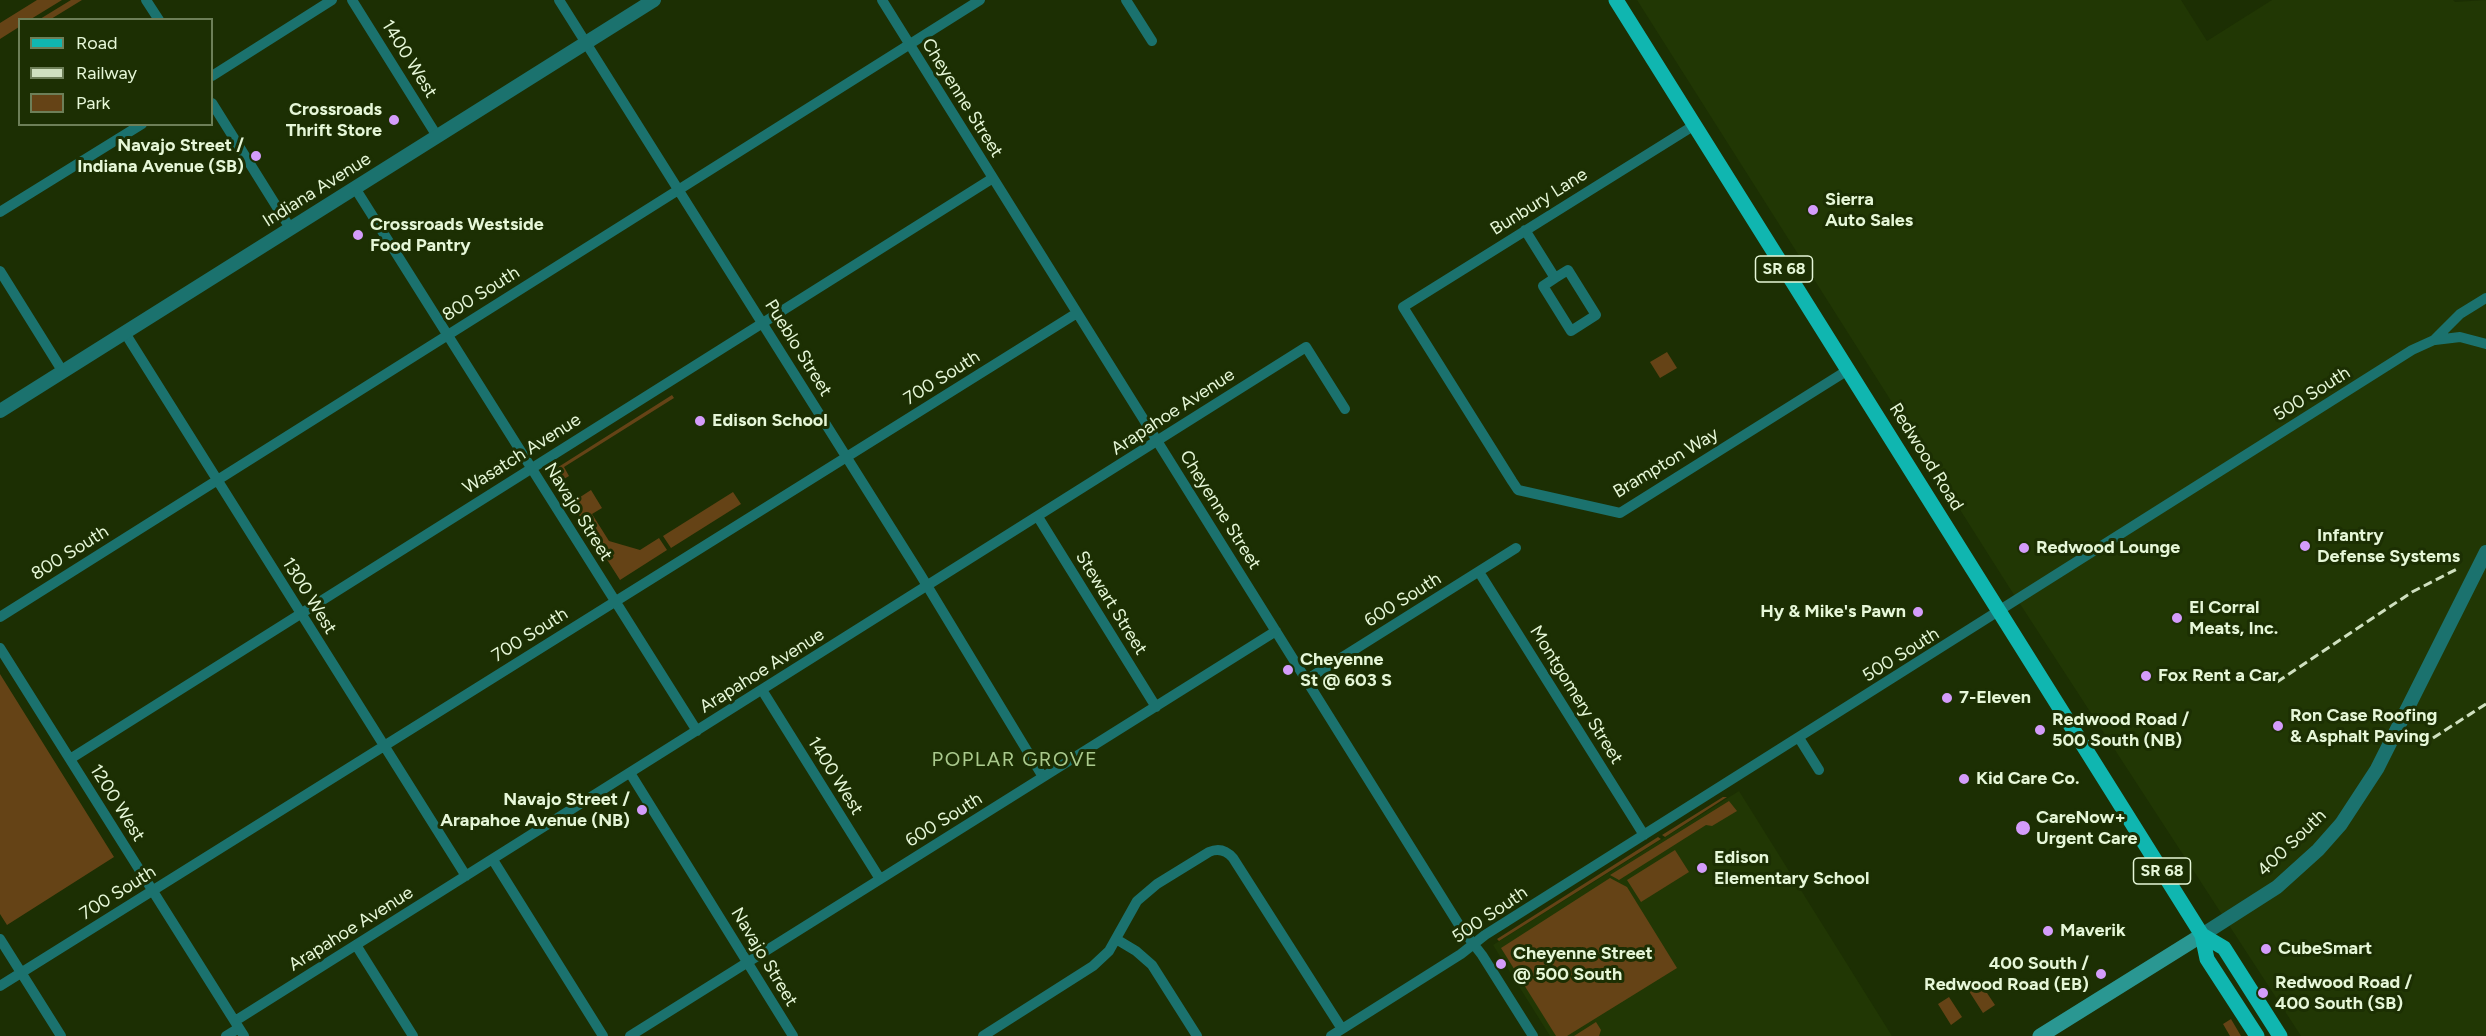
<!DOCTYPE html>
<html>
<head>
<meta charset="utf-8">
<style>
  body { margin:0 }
  #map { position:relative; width:2486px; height:1036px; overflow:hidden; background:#1c2f03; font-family:Figtree,sans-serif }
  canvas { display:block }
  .legend { position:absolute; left:18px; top:18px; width:195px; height:108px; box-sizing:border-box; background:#1c2f03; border:2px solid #6d7f58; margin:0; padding:8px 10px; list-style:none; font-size:18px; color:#e6f7d8 }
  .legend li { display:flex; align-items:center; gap:12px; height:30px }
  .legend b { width:30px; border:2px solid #6d7f58 }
</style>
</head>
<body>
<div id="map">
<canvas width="2486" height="1036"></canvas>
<ul class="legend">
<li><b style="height:8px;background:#10b6b0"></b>Road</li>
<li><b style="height:8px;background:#cfe0c0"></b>Railway</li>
<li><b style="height:16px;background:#654316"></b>Park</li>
</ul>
</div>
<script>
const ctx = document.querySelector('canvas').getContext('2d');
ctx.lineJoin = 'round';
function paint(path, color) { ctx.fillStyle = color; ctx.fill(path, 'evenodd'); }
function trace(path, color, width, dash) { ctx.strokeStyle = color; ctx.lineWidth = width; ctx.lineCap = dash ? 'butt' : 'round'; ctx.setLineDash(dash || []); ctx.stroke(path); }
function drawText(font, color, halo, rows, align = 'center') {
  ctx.font = font + ' Figtree,sans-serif'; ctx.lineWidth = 6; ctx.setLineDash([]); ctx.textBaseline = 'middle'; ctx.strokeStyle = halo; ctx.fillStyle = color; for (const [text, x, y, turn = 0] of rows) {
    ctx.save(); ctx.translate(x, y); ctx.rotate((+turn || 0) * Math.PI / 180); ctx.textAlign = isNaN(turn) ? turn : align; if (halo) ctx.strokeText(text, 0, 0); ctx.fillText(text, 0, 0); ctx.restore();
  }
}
const built = new Path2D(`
  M1637,0H2181L2207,41L2272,0H2453L2455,2L2486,0V1036H2301L2009,587Z
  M1739,791L1892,1036H1550L1493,945Z`);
const green = new Path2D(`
  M37,0H62L31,19L20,20L19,27L0,39V23Z
  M71,0H82L51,19H40Z
  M1667,352L1677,368L1660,378L1650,362Z
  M672,395L674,398L564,467L569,476L559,482L552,471Z
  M591,490L602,508L592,514L609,541L640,550L659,538L667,550L620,580L571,503Z
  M733,492L741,504L671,548L663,536Z
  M0,674L114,857L7,925L0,914Z
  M1723,797H1727L1665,837L1662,835Z
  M1729,801L1737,811L1712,826L1706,825L1619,880L1610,875Z
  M1658,837L1661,839L1499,941L1497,939Z
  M1675,850L1689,872L1641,902L1627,880Z
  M1610,878L1627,887L1677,968L1567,1036H1556L1501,948Z
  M1979,981L1995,1005L1983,1013L1967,988Z
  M1949,997L1962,1017L1951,1025L1938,1004Z
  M2231,1019L2241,1036H2230L2223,1024Z
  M1596,1022L1601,1030L1599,1036H1574Z`);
const minor = new Path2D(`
  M146,0L159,20
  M352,0L437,136
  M559,0L920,574L1043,777
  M882,0L1461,928L1482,955L1533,1036
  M1126,0L1152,41
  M212,76L332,0
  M212,103L290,228
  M1693,126L1403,307L1512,481L1518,490L1620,513L1848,370
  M355,188L697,731
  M0,212L142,124
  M1525,230L1555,278L1568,270L1596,315L1571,331L1543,286L1555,278
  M0,271L63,372
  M125,333L466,876
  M2435,340L2460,337L2486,344
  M1038,517L1156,707
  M1479,572L1644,835
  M0,617L980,0
  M0,648L244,1036
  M1306,680L1516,548
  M762,690L880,879
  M1799,738L1819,770
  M70,759L993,178
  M630,773L793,1036
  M493,860L603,1036
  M0,939L61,1036
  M1116,939L1136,951L1152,965L1197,1036
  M356,945L413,1036
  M0,986L1077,313
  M235,1021L1306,347L1345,409
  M226,1036L239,1028
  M630,1036L1276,631
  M983,1036L1093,966L1109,951L1137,901L1157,884L1209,852C1218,848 1226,850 1233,858L1342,1029
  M1331,1036L1461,954L1485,935L2412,350L2434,340L2460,314L2486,298`);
const tertiary = new Path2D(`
  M0,411L654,0
  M2202,935L2277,887L2318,850L2341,824L2377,769L2486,552`);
const secondary = new Path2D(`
  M2040,1036L2202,935`);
const primary = new Path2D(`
  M1616,0L2202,935L2207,959L2257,1036
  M2202,935L2224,948L2280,1036`);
const rail = new Path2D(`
  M2277,682L2412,592L2459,568
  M2433,738L2486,704`);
const markers = [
  [394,120,6,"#d49cfb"],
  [256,156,6,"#d49cfb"],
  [1813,210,6,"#d49cfb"],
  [358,235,6,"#d49cfb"],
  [700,421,6,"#d49cfb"],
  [2305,546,6,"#d49cfb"],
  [2024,548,6,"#d49cfb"],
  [1918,612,6,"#d49cfb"],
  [2177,618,6,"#d49cfb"],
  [1288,670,6,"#d49cfb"],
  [2146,676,6,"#d49cfb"],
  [1947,698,6,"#d49cfb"],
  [2278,726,6,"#d49cfb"],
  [2040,730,6,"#d49cfb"],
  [1964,779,6,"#d49cfb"],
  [642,810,6,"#d49cfb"],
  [2023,828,8,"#d49cfb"],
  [1702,868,6,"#d49cfb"],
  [2048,931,6,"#d49cfb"],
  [2266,949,6,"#d49cfb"],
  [1501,964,6,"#d49cfb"],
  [2101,974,6,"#d49cfb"],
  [2263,993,6,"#d49cfb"]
];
const shields = [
  [1784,269,57],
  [2162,871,57]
];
const shieldNames = [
  ["SR 68",1784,269],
  ["SR 68",2162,871]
];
const streetNames = [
  ["1400 West",409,59,58],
  ["Cheyenne Street",962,98,58],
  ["Indiana Avenue",317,190,-32],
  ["Bunbury Lane",1539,202,-32],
  ["800 South",481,294,-32],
  ["Pueblo Street",798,348,58],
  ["700 South",942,378,-32],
  ["500 South",2312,394,-32],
  ["Arapahoe Avenue",1173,412,-33],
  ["Wasatch Avenue",522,454,-32],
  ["Redwood Road",1926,457,58],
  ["Brampton Way",1666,463,-31],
  ["Cheyenne Street",1220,510,58],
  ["Navajo Street",578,512,58],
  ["800 South",70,553,-32],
  ["1300 West",309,596,58],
  ["600 South",1403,600,-32],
  ["Stewart Street",1111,603,58],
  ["700 South",530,635,-32],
  ["500 South",1901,655,-32],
  ["Arapahoe Avenue",762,671,-32],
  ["Montgomery Street",1576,695,58],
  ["1400 West",835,776,58],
  ["1200 West",117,803,58],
  ["600 South",944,820,-32],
  ["400 South",2292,843,-44],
  ["700 South",118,893,-32],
  ["500 South",1490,915,-34],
  ["Arapahoe Avenue",351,929,-32],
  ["Navajo Street",764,957,59]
];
const poiNames = [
  ["Crossroads",382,110,"right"],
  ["Thrift Store",382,131,"right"],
  ["Navajo Street /",244,146,"right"],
  ["Indiana Avenue (SB)",244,167,"right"],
  ["Sierra",1825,200],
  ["Auto Sales",1825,221],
  ["Crossroads Westside",370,225],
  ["Food Pantry",370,246],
  ["Edison School",712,421],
  ["Infantry",2317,536],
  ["Defense Systems",2317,557],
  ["Redwood Lounge",2036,548],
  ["El Corral",2189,608],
  ["Meats, Inc.",2189,629],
  ["Hy & Mike's Pawn",1906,612,"right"],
  ["Cheyenne",1300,660],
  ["St @ 603 S",1300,681],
  ["Fox Rent a Car",2158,676],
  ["7-Eleven",1959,698],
  ["Ron Case Roofing",2290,716],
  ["& Asphalt Paving",2290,737],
  ["Redwood Road /",2052,720],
  ["500 South (NB)",2052,741],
  ["Kid Care Co.",1976,779],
  ["Navajo Street /",630,800,"right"],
  ["Arapahoe Avenue (NB)",630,821,"right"],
  ["CareNow+",2036,818],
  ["Urgent Care",2036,839],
  ["Edison",1714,858],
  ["Elementary School",1714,879],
  ["Maverik",2060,931],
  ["CubeSmart",2278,949],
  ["Cheyenne Street",1513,954],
  ["@ 500 South",1513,975],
  ["400 South /",2089,964,"right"],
  ["Redwood Road (EB)",2089,985,"right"],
  ["Redwood Road /",2275,983],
  ["400 South (SB)",2275,1004]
];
const neighbourhoodNames = [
  ["POPLAR GROVE",1015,760]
];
paint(built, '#213704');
paint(green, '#654316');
trace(minor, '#1b726e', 10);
trace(tertiary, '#1b726e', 14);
trace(secondary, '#2a9792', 15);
trace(primary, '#10b6b0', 15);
trace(rail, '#cfe0c0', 3, [9, 4.5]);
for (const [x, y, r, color] of markers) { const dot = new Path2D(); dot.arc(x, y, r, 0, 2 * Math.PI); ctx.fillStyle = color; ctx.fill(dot); trace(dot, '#1c2f03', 2); }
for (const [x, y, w] of shields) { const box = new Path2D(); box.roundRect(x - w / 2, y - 13, w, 26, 4.5); ctx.fillStyle = '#1c2f03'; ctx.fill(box); trace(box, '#e6f7d8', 1.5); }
drawText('bold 16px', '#e6f7d8', null, shieldNames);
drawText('18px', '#e6f7d8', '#1c2f03', streetNames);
drawText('bold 18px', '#e6f7d8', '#1c2f03', poiNames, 'left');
ctx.letterSpacing = '1.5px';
drawText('20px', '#aaca8d', '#1c2f03', neighbourhoodNames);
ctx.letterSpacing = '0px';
</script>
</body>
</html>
